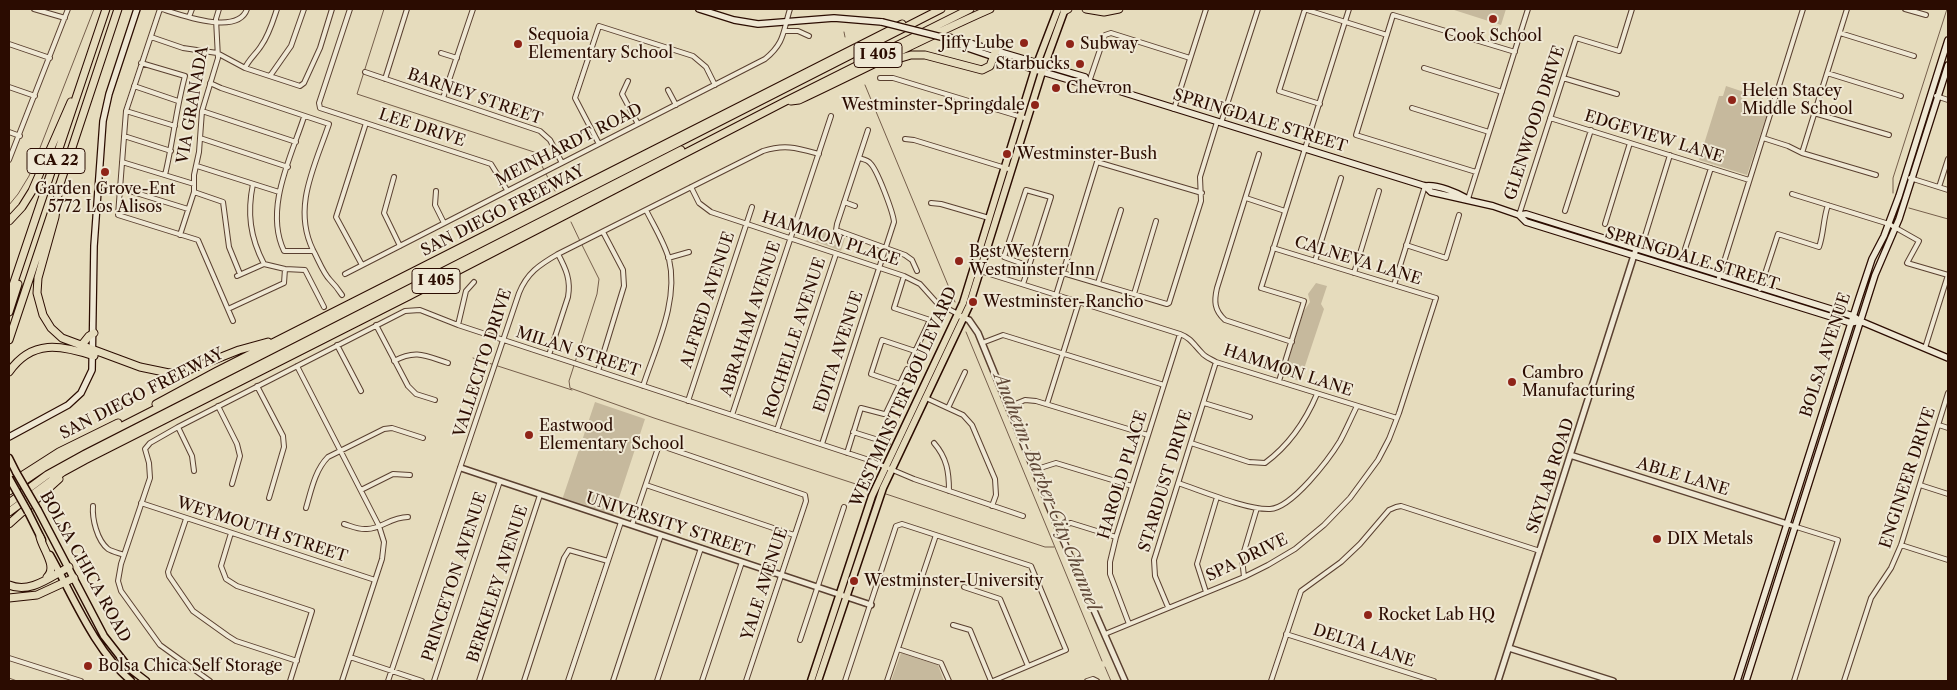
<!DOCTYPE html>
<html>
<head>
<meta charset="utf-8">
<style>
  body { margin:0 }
  #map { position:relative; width:1957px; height:690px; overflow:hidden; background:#e6dcbd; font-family:"Libre Caslon Text",serif }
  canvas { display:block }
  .frame { position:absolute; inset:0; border:10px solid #2b0c01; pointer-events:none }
</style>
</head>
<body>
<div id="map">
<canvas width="1957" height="690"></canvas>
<div class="frame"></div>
</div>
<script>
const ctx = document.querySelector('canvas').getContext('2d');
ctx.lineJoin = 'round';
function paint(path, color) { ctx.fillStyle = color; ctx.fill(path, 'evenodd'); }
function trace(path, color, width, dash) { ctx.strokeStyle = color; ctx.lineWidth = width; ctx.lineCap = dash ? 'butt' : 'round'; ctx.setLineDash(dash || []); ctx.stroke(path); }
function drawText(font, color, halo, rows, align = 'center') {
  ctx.font = font + ' "Libre Caslon Text",serif'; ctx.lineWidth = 4; ctx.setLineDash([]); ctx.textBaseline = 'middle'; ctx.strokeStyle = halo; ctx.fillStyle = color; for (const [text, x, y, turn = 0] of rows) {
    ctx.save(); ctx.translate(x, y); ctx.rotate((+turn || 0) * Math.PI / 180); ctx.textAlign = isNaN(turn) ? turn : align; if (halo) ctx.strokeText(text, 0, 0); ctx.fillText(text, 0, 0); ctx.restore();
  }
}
const green = new Path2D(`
  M1451,9H1506L1501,25Z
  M1726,86L1744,92L1741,103L1768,111L1747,175L1699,160L1719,96H1723Z
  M819,227L834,232L845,238L841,251L814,241Z
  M1316,283L1327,286L1321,304L1324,309L1300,381L1283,376L1304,311L1310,302L1308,294Z
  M595,402L645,419L613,516L562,500Z
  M901,653L938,665L944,681H891Z`);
const stream = new Path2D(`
  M384,9L357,94L540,154L541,164L544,170
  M844,32L845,37
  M865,85L955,302
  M546,174L555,191
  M1893,193V178L1947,9
  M9,205L18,194L29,176L94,9
  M1909,208L1948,219
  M571,222L580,241
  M582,245L599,279L597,294L569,381L570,388L654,418L871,489
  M966,332L1102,661
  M473,358L572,390
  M886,494L1045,547H1054
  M1105,667L1111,681
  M9,678L17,681`);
const minor = new Path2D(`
  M34,9L65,18
  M160,9L126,111L118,215L198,240L233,321
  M162,9C181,15 238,36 247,9
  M350,9L319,103L320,108L491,164L507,190
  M1304,9L1387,35
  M1305,9L1279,91L1320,104
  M1905,9L1926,15
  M189,17L192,9
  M785,31H798L809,36
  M1840,33L1914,56
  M151,37L183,48L217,53L245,68L300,86L304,83L320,48L332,9
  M9,44L50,58
  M441,53L457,58
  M141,63L185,76C176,109 173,142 165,175
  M245,68C249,59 256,54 261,46C269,35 273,21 277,9
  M1424,68L1502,92
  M365,72L540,131L550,140L562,163
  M1827,73L1901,96
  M270,76L291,46L304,9
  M880,78H893L1028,119
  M1563,78L1617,94
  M385,79L407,9
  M628,81L622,94L638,124
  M1089,82L1105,35L1111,33L1190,58
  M210,83L221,88L329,124C315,166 292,207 313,250C318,259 323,273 330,280C335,285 338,289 342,295
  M134,86L178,101
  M9,87L35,96
  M668,90L676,105
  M1936,96L1948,100
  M443,98L473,9
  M1412,108L1489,132
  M1174,109L1206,9
  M126,111L175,126
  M202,111L296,142
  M1814,113L1889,135
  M304,117C291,157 264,209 284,251H313
  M1550,118L1749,180
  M1221,123L1258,9
  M868,130L837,224L836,230L905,255L912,260L917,271
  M9,132L20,136
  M124,136L171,151
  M200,138L288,167
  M1763,138L1788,146L1802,153L1876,175
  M905,139L914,140L1012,170
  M599,144L575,98L599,26L693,56L706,67L715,85
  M1802,153L1847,9
  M1259,154L1217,288C1214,301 1214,310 1225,320L1292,342
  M9,160L68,9
  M122,162L194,184
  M197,166L279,192
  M1476,172L1356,135L1393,15L1515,52
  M394,177L384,213L400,246
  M1910,178L1948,190
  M253,184C247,213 250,237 264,264
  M691,187L699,203L711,212L904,276L920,284L937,303L958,314
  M1939,187L1948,159
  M120,188L188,209
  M1026,190L1051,197L1029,266L1004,257Z
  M436,191L435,205L444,223
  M194,192L223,202L229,247L240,274
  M1792,194L1889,224L1919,241L1907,263L1948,275
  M1246,198L1285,211
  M1468,199L1528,9
  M844,202L855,206
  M931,203L941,204L989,218
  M1565,211L1591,130
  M1519,215L1576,38L1619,51L1632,9
  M1605,224L1630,143
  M180,235L194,192V175L199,152L202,111L218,58L216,19L219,9
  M1645,236L1670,155
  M1406,245L1446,258L1459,215
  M1685,249L1711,168
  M668,258L689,252
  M1315,261L1341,178
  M362,265L336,217L366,123
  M974,269L1180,334C1191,338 1194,345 1202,353C1205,357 1211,359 1216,362L1397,418
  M1063,273L1167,304L1169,303L1201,201L1200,177L1217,122
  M1354,273L1379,191
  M345,274L765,59C785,43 783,31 790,9
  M237,276L264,264L285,269L305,270L324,307
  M904,276L894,308L930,320L910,362
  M1718,281L1803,9
  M1098,283L1121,210
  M1023,284L1029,266
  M1394,285L1425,186
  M1760,289L1778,234L1819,247C1824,233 1823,219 1828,205
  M1134,294L1156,221
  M1056,295L1097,162L1202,193
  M228,309L284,283L285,269
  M376,325L408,386L416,394L435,400
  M458,325L466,291L474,282
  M982,343L1003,335L1164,385
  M337,345L361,391
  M1925,348L1948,275
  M549,355L568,297C571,280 566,269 558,254
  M394,361C416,349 426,356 448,363
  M297,366L379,526L384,542L382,559L342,681
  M598,371L624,286L623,270L603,232
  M1279,381L1304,301L1261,288L1349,9
  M900,384L871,374L882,340L915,351
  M257,386L283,436L284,447L269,498
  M643,386C656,346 679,301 669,259C664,242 654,226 646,210
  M926,398L963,415L972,425L995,479L996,495L992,506
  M688,401L752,207
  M1204,403L1250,417
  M1047,404L1079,302
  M218,406L237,444L240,456L232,484
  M1008,407L1025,400L1036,401L1148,435
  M948,408L965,372
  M732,415L831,116
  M1939,425L1948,428
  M178,427L192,456L194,471
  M777,430L836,254
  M853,432L888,443
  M934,443C947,458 949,472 949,491
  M1191,443L1249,462L1265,463C1288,446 1306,420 1317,394
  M822,444L894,222C893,212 877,169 870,163C868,160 862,159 859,158
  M847,453L861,408L884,414L886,413L907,369
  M1034,470L1056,463L1132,486
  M1178,483C1202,491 1247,510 1270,509C1292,508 1329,459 1340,441C1346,430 1351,418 1357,406
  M646,485L794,535
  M1920,485L1948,494
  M361,490L393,474L410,475
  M141,503L375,580
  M93,506C92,519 97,540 108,549C113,552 119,553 124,555
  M306,508C311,491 315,470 328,457L384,429L392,428L423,438
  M186,519L168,572L169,576L193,611L228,636L236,641L297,661
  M344,524C351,526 359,530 367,529C382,529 390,517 408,517
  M1787,524L1838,540L1794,681
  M632,525L659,445L805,495L806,501L746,681
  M1057,526L1071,523L1116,537
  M231,533L221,566L226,579L237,586L312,611L290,681
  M1901,545L1948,560
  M1244,577L1242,558L1257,508
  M964,587L1000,599L1028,666
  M1206,592L1197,564L1217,497
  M1168,607L1155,576L1154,560L1216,362
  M1129,624L1110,574V562L1116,537L1180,334
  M953,625L970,630L991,681
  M1105,634L1244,577L1268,565L1295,549L1324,525L1350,498L1378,460L1389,439L1399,413L1436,298L1273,248
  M1286,634L1434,681
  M800,640L844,507
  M898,649L941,663L949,681
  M350,657L422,681
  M9,658L81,681
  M210,681L160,645L121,591L118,581L121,564L150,478L149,463L145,449L150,443L178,427L405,311L420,310L458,325L869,460L914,479L1023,516
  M388,681L519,293C527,273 539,265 558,254L763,151C785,144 797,148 819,154
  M434,681L500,481
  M479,681L540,495
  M524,681L564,558L569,550L608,561
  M568,681L621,522
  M613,681L661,535
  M657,681L701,548
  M702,681L742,562
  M845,681L896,526L902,524L1031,566L1066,650L993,681
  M887,681L936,535
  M1087,681L1093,679L1097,681
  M1271,681L1301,591L1341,562L1360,544L1389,510L1396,507L1401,506L1540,551
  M1844,681L1871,598L1891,568L1901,545L1948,393`);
const tertiary = new Path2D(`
  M960,316L969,320L978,333L1057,526L1125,681
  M1570,455L1787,524
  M461,468L871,605
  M1509,648L1613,681
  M1498,681L1636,249`);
const secondary = new Path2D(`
  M699,9L734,20L758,24L834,18L882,22
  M945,38L947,41L1003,60L1083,84L1087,81
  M945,38L949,37L1085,77L1087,81
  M1087,81L1425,186C1437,184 1458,193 1468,199
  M1425,186L1431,192L1493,206L1519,215L1526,222L1851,323L1860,321
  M1519,215L1526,214L1853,316L1860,321L1948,358
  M9,437L68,405L81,393L92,370L94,246L103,121L109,94L137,9
  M1737,681L1859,298L1872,259L1884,236L1899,196L1948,40
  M1746,681L1875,275L1899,219L1948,65`);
const primary = new Path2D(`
  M9,458L16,472
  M38,510L104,636L129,668L146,681
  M28,512L42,540
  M50,555C74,598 94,649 131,681
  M811,681L872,496L963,303L1035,69L1058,9
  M818,681L883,488L969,306L1042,72L1065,9`);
const motorway = new Path2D(`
  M1086,9L1104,12L1119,9
  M1064,11L1068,9
  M884,63L911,55H925L982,70L990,66L996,50
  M791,101L799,100C863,70 926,37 990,9
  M59,187L55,217L38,278L37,293L43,315L51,328L62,338L140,367L169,373L186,371L239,350L268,342
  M58,190L118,9
  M9,221L22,207L32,191L71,102
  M9,297L106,9
  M9,312L18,284
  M9,340L53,208
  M81,346L89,336L94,333
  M9,372C32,339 61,345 94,356
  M156,404L217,371L902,24
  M9,484L59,452L118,423
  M9,491L43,468L81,447L941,9
  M9,503L47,475L85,454L681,150
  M9,512L63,472L85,460L409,296L786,101L970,9
  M9,524L59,479
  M40,537C43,550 58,567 47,577
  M9,585C30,594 50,577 69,567
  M9,598L37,595L74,578`);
const secondaryBridge = new Path2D(`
  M882,22L945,38`);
const primaryBridge = new Path2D(`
  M16,472L38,510
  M9,478L28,512`);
const markers = [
  [1493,19,5,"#8f2418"],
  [1024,43,5,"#8f2418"],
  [518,44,5,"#8f2418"],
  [1070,44,5,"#8f2418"],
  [1080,64,5,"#8f2418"],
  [1056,88,5,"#8f2418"],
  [1732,100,5,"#8f2418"],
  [1035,105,5,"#8f2418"],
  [1007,154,5,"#8f2418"],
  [105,172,5,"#8f2418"],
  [959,261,5,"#8f2418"],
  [973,302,5,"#8f2418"],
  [1512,382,5,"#8f2418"],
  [529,435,5,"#8f2418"],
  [1657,539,5,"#8f2418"],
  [854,581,5,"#8f2418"],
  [1368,615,5,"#8f2418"],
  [88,666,5,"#8f2418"]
];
const shields = [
  [878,55,48],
  [56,161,58],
  [436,281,48]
];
const shieldNames = [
  ["I 405",878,55],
  ["CA 22",56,161],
  ["I 405",436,281]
];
const poiNames = [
  ["Sequoia",528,35],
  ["Elementary School",528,53],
  ["Cook School",1493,36,"center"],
  ["Jiffy Lube",1014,43,"right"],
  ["Subway",1080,44],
  ["Starbucks",1070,64,"right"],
  ["Chevron",1066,88],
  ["Helen Stacey",1742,91],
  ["Middle School",1742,109],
  ["Westminster-Springdale",1025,105,"right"],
  ["Westminster-Bush",1017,154],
  ["Garden Grove-Ent",105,189,"center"],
  ["5772 Los Alisos",105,207,"center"],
  ["Best Western",969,252],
  ["Westminster Inn",969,270],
  ["Westminster-Rancho",983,302],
  ["Cambro",1522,373],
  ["Manufacturing",1522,391],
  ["Eastwood",539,426],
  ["Elementary School",539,444],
  ["DIX Metals",1667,539],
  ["Westminster-University",864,581],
  ["Rocket Lab HQ",1378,615],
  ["Bolsa Chica Self Storage",98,666]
];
const streetNames = [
  ["BARNEY STREET",475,97,19],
  ["VIA GRANADA",193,105,-80],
  ["SPRINGDALE STREET",1260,121,17],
  ["GLENWOOD DRIVE",1535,123,-72],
  ["LEE DRIVE",422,128,18],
  ["EDGEVIEW LANE",1654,137,17],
  ["MEINHARDT ROAD",569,145,-27],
  ["SAN DIEGO FREEWAY",503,211,-27],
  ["HAMMON PLACE",831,239,18],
  ["SPRINGDALE STREET",1692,259,17],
  ["CALNEVA LANE",1358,261,17],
  ["ALFRED AVENUE",708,300,-72],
  ["ABRAHAM AVENUE",751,319,-72],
  ["ROCHELLE AVENUE",795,338,-72],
  ["MILAN STREET",578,352,18],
  ["EDITA AVENUE",839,352,-72],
  ["BOLSA AVENUE",1826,355,-72],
  ["VALLECITO DRIVE",483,363,-72],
  ["HAMMON LANE",1288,371,18],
  ["SAN DIEGO FREEWAY",142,394,-27],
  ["WESTMINSTER BOULEVARD",904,397,-66],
  ["HAROLD PLACE",1123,475,-73],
  ["SKYLAB ROAD",1551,476,-72],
  ["ABLE LANE",1683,477,17],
  ["ENGINEER DRIVE",1908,478,-72],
  ["STARDUST DRIVE",1166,481,-73],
  ["UNIVERSITY STREET",670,525,18],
  ["WEYMOUTH STREET",262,530,18],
  ["SPA DRIVE",1247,558,-26],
  ["BOLSA CHICA ROAD",85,567,61],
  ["PRINCETON AVENUE",455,577,-72],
  ["BERKELEY AVENUE",498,584,-72],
  ["YALE AVENUE",765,584,-72],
  ["DELTA LANE",1364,646,18]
];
const waterNames = [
  ["Anaheim-Barber City Channel",1046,492,68]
];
paint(green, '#c6b99d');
trace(stream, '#755e4b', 1);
trace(minor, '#5a4030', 6);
trace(tertiary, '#5a4030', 8);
trace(secondary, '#2b0c01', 8);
trace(primary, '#2b0c01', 9);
trace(motorway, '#2b0c01', 9);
trace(minor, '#efe8d4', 4);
trace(tertiary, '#efe8d4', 5);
trace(secondary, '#efe8d4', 5.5);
trace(primary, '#e6dcbd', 6);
trace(motorway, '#e6dcbd', 7);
trace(secondaryBridge, '#2b0c01', 8, []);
trace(primaryBridge, '#2b0c01', 9, []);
trace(secondaryBridge, '#efe8d4', 5.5);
trace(primaryBridge, '#e6dcbd', 6);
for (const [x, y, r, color] of markers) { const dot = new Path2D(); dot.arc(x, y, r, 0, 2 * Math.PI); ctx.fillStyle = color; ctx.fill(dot); trace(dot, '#efe8d4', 2); }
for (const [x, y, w] of shields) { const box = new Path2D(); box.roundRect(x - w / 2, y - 12.5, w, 25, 4); ctx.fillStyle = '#efe8d4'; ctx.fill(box); trace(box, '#2b0c01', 1); }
drawText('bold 15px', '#2b0c01', null, shieldNames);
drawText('16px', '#2b0c01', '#efe8d4', poiNames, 'left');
drawText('16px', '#2b0c01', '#efe8d4', streetNames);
drawText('italic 18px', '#624a39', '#efe8d4', waterNames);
</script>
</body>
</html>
